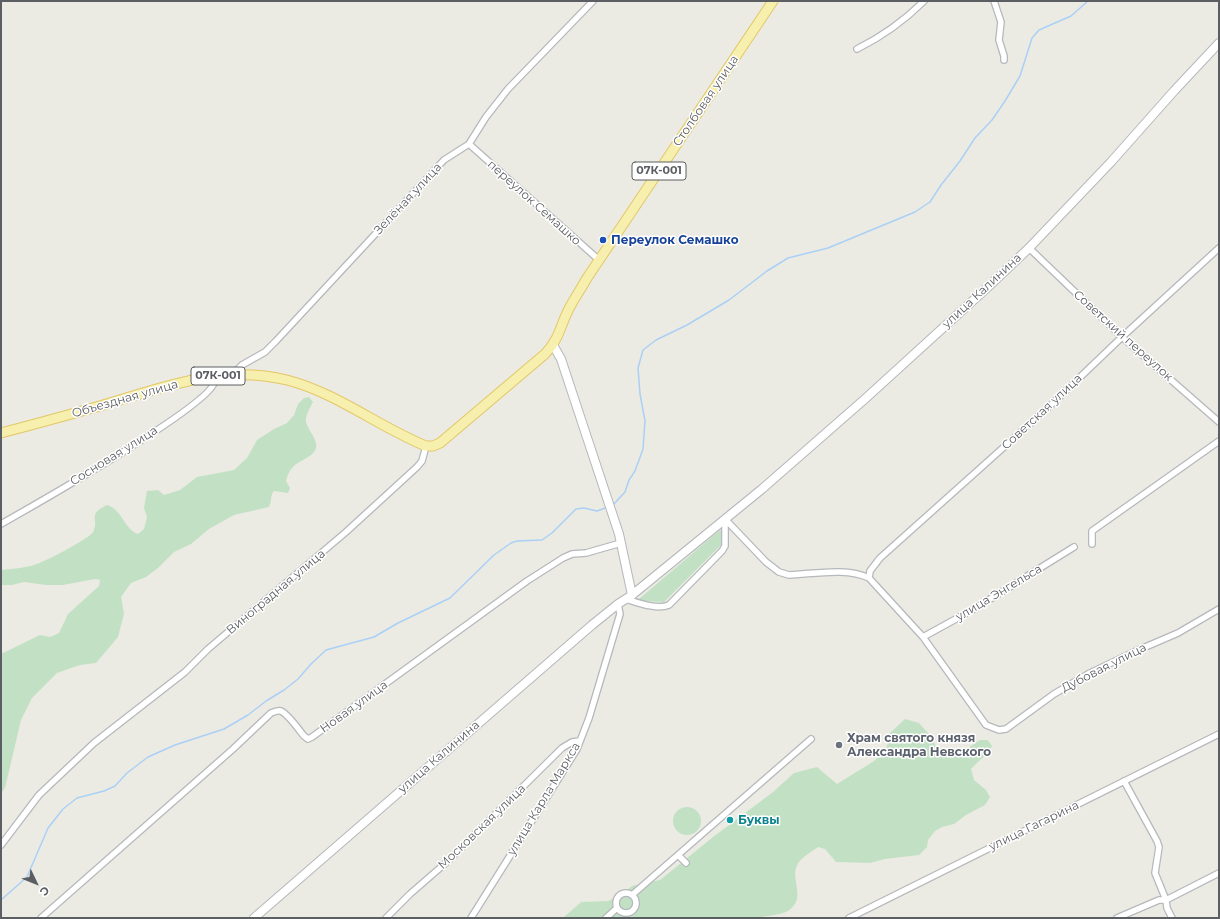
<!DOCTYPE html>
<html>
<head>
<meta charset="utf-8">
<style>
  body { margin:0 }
  #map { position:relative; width:1220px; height:919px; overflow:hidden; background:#ecebe3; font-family:Montserrat,sans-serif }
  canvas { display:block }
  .frame { position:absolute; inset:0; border:2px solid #5b5e62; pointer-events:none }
  .north { position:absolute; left:16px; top:863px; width:40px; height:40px; -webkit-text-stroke:3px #fff; paint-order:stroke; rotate:133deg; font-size:11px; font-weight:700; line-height:16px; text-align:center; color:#5b5e62 }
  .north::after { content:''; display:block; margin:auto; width:14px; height:18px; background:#5b5e62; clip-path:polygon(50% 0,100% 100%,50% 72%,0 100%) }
</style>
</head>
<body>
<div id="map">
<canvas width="1220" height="919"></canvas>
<div class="frame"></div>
<div class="north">С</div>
</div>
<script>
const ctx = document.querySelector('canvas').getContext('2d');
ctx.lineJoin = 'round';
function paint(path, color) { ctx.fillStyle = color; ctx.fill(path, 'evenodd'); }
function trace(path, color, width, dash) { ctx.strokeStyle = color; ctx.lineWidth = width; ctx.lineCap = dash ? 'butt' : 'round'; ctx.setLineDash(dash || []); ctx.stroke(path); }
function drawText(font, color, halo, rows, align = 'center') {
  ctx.font = font + ' Montserrat,sans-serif'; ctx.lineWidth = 3; ctx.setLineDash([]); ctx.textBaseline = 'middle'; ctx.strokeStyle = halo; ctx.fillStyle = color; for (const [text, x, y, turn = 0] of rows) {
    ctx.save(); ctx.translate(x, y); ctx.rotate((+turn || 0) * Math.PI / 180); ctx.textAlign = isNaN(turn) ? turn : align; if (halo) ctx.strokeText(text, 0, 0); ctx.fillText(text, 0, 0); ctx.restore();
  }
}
const green = new Path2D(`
  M309,397L313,402C310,408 305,415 306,422C308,431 318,439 316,448C313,458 299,460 293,467C289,471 287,476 286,481L290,488L288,493L274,491C270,495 272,501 269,507L234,515L209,529L191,544L174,552L158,568L146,577L131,583L121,597L124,614L118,637L96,663L80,665L57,673L32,698L21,720L5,788L1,793V654L40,635L50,637L59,633L68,614L99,586L100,580L95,579L63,585H46L24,582L12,585H1V570C11,569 22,568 31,566C41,564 89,539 93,532C100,519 86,515 107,505C122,509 124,529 138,534L144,529L147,517L144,508L147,491L158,490L164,495L180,490L197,477L234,470L247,458L257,440L274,429L287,423L294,415L298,404L304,398Z
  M720,530L722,532V544L664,602L639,601V599Z
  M905,719L919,723L928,733L936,746L950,753L965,750L980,740H988L992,746C987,756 978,761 971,769L974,780L986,790L990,797L985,805L966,815L954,824L942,827L935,831L928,840L927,847L919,855L885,859L870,863L836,862L825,849L818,847C810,853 799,858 796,868C792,883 806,899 788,911C779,916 768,915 758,918H563L581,902L608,901L619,896L632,886L660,880L713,837L773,792L794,773L817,767L837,784L874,761L886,750L890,733Z
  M673 821a14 14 0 1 1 28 0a14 14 0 1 1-28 0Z`);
const stream = new Path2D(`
  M613,505L625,492L629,480L635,471L643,449L645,421L640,394L638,368L643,350L656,340L687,325L729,300L767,271L788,258L828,248L915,212L930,202L941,185L960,161L975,138L992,120L1005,101L1020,76L1032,38L1039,30L1071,16L1088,1
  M1,900L27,877L48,828L63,809L77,798L104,791L115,786L127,773L148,757L175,745L224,729L248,715L266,701L284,690L298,679L311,664L326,650L374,637L398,623L450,598L494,555L511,543L517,541L542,540L552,533L576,509L584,508L597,511L608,507`);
const street = new Path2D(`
  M994,1L1001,22L999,40L1004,56V60
  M857,49C883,36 903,22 924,1
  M469,144L599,260
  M1029,248L1122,337L1219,422
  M233,374L242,365L265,352L276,341L444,160L469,144L486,117L508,89L593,1
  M725,519L766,562L779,572L789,575C814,574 846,567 869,578L923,637L986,725L999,730L1006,729L1054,694L1090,673L1136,651L1178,633L1219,609
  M1,524C33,506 207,407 214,383L211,376
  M1092,544V531L1219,441
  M869,578L870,571L880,558L1052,404L1122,337L1219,248
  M626,599C639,603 657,610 669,605L722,551L725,546V519
  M923,637L974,609L1074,547
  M1124,781L1157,841L1159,847L1155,873L1166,900L1167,908L1172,918
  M1,845L39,795L94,743L185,672L208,649L346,532L417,467L422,461L426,446
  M678,855L686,863
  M616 903a10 10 0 1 1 20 0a10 10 0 1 1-20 0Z
  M632,895L811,739
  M41,918L233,749L271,713C274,712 277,710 281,711C288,714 299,730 304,736L308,739L312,737L527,581L563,558L572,554L586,553L621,543
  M386,918L410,894L448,861L562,748L572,742L580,741
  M471,918L577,749L589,718L620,614L618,604
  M606,918L617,908
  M849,918L1219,734
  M1117,918L1159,900H1166L1219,873`);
const secondary = new Path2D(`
  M553,345L561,359L619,534L632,595
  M254,918L592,625L618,604L632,595L762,489L866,398L990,285L1029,248L1111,162L1174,91L1219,43`);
const primary = new Path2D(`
  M1,433C35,424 69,415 103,405C165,387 221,364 287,380C337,393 379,427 426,446H433L440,443L545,354C561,337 560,324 571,305C576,296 582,287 587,278L773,1`);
const markers = [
  [603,240,4,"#1a4fb4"],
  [839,745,4,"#6b7280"],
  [730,820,4,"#0f9aa8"]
];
const shields = [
  [659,171,54],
  [218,376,54]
];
const shieldNames = [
  ["07К-001",659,171],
  ["07К-001",218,376]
];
const streetNames = [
  ["Столбовая улица",706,101,-56],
  ["Зелёная улица",408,199,-47],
  ["переулок Семашко",534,203,42],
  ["улица Калинина",982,291,-43],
  ["Советский переулок",1123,336,42],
  ["Объездная улица",125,399,-16],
  ["Советская улица",1042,412,-43],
  ["Сосновая улица",114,456,-32],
  ["Виноградная улица",276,592,-40],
  ["улица Энгельса",999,593,-31],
  ["Дубовая улица",1104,668,-27],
  ["Новая улица",354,707,-36],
  ["улица Калинина",439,757,-41],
  ["улица Карла Маркса",544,799,-59],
  ["улица Гагарина",1034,826,-26],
  ["Московская улица",482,827,-44]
];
const transitNames = [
  ["Переулок Семашко",611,240]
];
const worshipNames = [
  ["Храм святого князя",847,738],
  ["Александра Невского",847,752]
];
const cultureNames = [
  ["Буквы",738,820]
];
paint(green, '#c2e1c4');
trace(stream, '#aad0f6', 1.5);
trace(street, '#b5b8bc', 8);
trace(secondary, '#b5b7bc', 10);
trace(primary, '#e2c766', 11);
trace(street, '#fff', 5.5);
trace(secondary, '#fff', 8);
trace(primary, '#f6efae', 9);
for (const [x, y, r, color] of markers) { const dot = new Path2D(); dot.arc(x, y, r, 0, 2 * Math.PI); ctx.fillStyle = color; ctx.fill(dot); trace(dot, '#fff', 1.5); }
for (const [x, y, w] of shields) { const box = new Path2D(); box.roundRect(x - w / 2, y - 9, w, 18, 3); ctx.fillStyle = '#fff'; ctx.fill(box); trace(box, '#5b5e62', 1); }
drawText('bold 11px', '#5b5e62', null, shieldNames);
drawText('12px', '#5b5e62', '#fff', streetNames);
drawText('bold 12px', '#164399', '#fff', transitNames, 'left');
drawText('bold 12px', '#5b616d', '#fff', worshipNames, 'left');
drawText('bold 12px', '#0d838f', '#fff', cultureNames, 'left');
</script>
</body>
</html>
